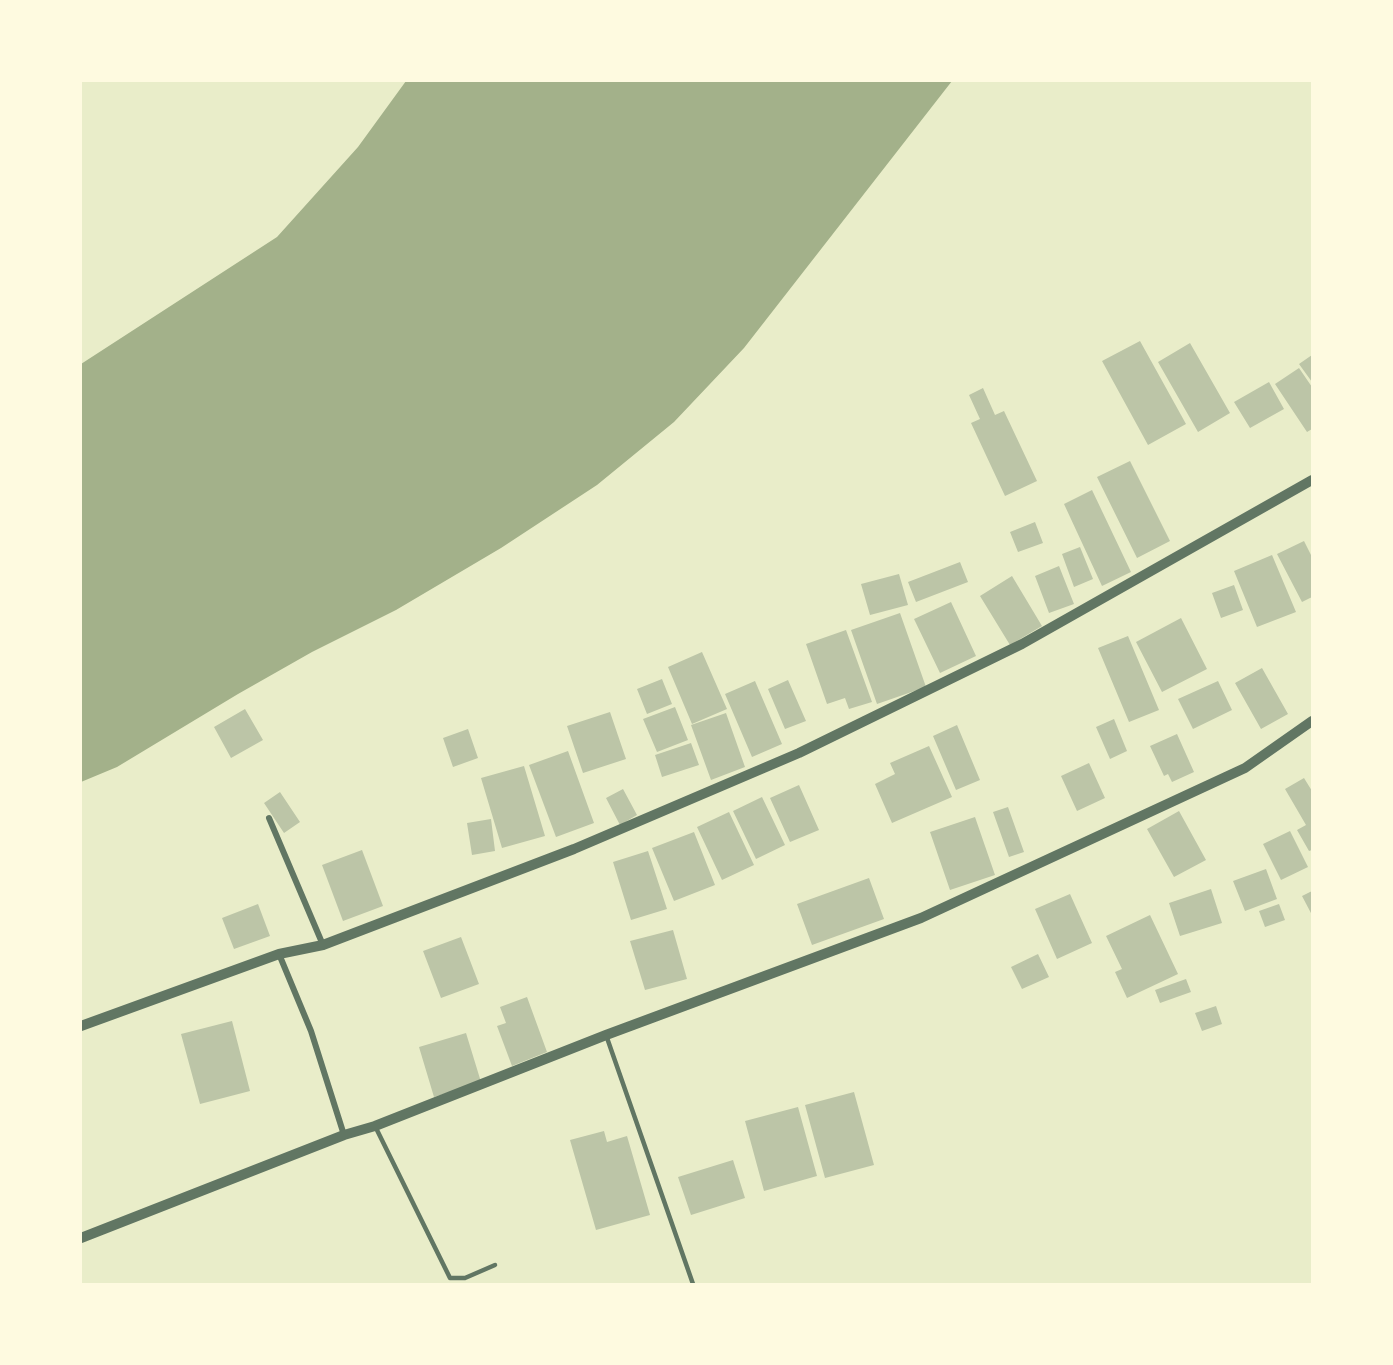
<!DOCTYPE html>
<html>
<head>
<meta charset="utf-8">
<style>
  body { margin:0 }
  #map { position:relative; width:1393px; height:1365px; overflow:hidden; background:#e9edc9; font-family:Karla,sans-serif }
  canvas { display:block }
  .frame { position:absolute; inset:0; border:82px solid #fefae0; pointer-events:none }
</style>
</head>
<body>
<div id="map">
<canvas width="1393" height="1365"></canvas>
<div class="frame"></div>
</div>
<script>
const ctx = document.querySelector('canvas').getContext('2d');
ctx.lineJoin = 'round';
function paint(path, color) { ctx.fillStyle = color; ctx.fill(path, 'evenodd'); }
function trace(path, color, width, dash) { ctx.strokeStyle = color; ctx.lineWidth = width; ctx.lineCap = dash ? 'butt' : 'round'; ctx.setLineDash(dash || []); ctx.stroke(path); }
const water = new Path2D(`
  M406,81H952L744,348L674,422L597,485L501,548L396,610L312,652L238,694L117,767L81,782V364L277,237L358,147Z`);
const building = new Path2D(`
  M1140,341L1186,424L1148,445L1102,361Z
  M1190,343L1230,413L1198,432L1158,362Z
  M1312,355V382L1299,364Z
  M1299,368L1312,387V429L1307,432L1275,384Z
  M1269,382L1284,409L1250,428L1234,402Z
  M983,388L995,415L1004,411L1037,481L1005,496L971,423L980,419L969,395Z
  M1130,461L1170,541L1137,558L1097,477Z
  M1092,490L1131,572L1102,586L1064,504Z
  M1035,522L1043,543L1018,552L1010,532Z
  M1304,541L1312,557V597L1302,602L1277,554Z
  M1080,547L1093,579L1074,587L1062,554Z
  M1272,555L1296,612L1257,627L1234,571Z
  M960,562L968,582L916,602L908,582Z
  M1059,566L1074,604L1049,613L1035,576Z
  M899,574L908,605L870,615L861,584Z
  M1012,576L1042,626L1010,645L980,596Z
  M1234,585L1243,610L1221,618L1212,593Z
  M951,602L976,656L940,673L914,619Z
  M900,613L926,687L877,704L851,630Z
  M1181,618L1207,669L1162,692L1136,642Z
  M846,630L872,702L849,709L845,698L827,704L806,644Z
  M1128,636L1159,710L1129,722L1098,648Z
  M702,652L727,709L692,724L668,667Z
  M1262,668L1288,714L1261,729L1235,683Z
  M662,679L672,704L647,714L637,689Z
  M788,680L806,721L785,729L768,689Z
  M755,681L782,744L752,757L725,694Z
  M1218,681L1232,710L1193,729L1178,699Z
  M675,707L688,740L657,752L643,719Z
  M245,709L263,740L231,758L214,727Z
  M610,712L626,759L583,773L567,726Z
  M726,713L745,767L711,780L691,725Z
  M1114,719L1127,751L1110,759L1096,727Z
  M957,725L980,780L956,790L933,736Z
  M468,729L478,758L453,767L443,738Z
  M1177,734L1194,772L1172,782L1168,774L1164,776L1150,746Z
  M691,743L699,765L662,777L655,755Z
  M929,746L952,797L892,823L875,784L895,774L890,763Z
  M568,751L594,823L556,837L529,765Z
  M1089,763L1105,798L1077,811L1061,776Z
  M524,766L545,836L502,848L481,778Z
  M1304,778L1312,791V850L1309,851L1297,830L1306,825L1285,789Z
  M799,785L819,830L790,842L770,798Z
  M623,789L637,815L620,825L606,798Z
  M280,792L300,822L284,833L264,803Z
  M762,797L785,845L756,859L733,811Z
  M1008,807L1024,852L1009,857L993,812Z
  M1179,811L1206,860L1174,877L1147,829Z
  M729,812L754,865L722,880L697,827Z
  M975,817L995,875L950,890L930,832Z
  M491,819L495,851L472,855L467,823Z
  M1290,831L1308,867L1281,880L1263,844Z
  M694,832L715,885L674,901L652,848Z
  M362,850L383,906L343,921L322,865Z
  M648,851L667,909L631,920L613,862Z
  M1266,869L1277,899L1245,911L1233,881Z
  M869,878L884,919L812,945L797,904Z
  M1211,889L1222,923L1180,936L1169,903Z
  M1312,891V915L1302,896Z
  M1070,894L1092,943L1057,959L1035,909Z
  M258,904L270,936L234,949L222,918Z
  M1279,904L1285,920L1265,927L1259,911Z
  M1150,915L1178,974L1127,998L1115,972L1122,969L1106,936Z
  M673,930L687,979L645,990L630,941Z
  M461,937L479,984L441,998L423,951Z
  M1038,954L1049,977L1022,989L1011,967Z
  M1186,979L1191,992L1160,1003L1155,990Z
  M527,997L547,1052L512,1066L497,1026L506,1023L500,1007Z
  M1216,1006L1222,1024L1202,1031L1195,1013Z
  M232,1021L250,1091L200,1104L181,1034Z
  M466,1033L481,1082L434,1097L419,1047Z
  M854,1092L874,1165L825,1178L805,1105Z
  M798,1107L817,1176L764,1191L745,1121Z
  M604,1131L607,1142L627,1136L650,1215L596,1230L570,1140Z
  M733,1160L745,1198L691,1215L678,1177Z`);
const service = new Path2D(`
  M606,1035L693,1284
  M375,1126L450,1278H465L495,1265`);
const minor = new Path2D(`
  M269,818L323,945
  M279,954L311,1031L344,1135`);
const tertiary = new Path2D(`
  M81,1026L279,954L323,945L574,849L799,753L1022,644L1312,480
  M81,1238L344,1135L375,1126L606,1035L921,918L1245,768L1312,721`);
paint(water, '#a3b18a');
paint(building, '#bcc5a7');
trace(service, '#617663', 4.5);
trace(minor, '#617663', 6);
trace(tertiary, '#617663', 10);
</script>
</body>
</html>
